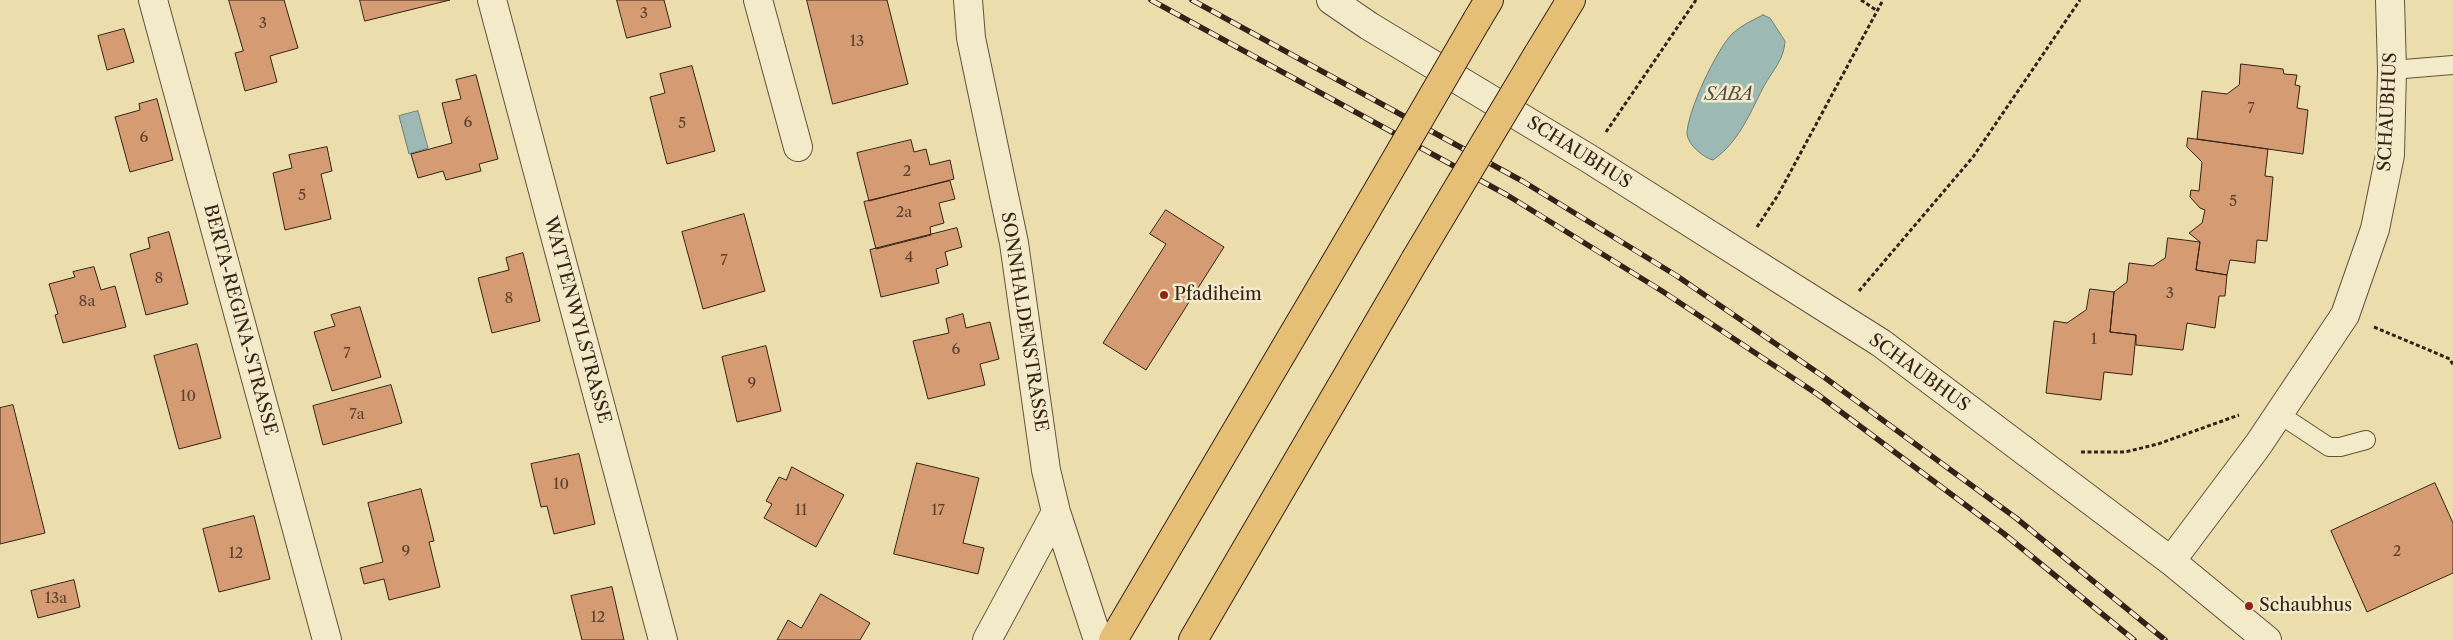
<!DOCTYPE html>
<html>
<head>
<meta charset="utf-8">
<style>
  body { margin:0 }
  canvas { display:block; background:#ecdeac }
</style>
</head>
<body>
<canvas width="2453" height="640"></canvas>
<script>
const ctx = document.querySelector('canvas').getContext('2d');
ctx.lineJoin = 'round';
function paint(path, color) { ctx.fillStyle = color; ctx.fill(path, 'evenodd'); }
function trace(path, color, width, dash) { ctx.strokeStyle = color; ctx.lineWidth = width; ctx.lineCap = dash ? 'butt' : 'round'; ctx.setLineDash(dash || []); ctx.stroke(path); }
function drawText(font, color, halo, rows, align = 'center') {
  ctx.font = font + ' "Libre Caslon Text",serif'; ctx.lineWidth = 5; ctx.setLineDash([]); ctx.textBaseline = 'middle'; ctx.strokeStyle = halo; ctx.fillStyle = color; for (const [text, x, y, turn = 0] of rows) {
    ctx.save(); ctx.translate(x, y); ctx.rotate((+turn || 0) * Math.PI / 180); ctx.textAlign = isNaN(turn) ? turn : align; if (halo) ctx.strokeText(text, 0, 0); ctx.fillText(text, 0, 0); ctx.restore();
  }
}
const water = new Path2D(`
  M1763,15L1770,18L1785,41C1784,60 1773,70 1764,86C1750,113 1739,142 1713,160C1704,158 1688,145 1687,134C1687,112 1717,48 1733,33C1742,25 1753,20 1763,15Z
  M418,111L428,148L409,154L399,116Z`);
const building = new Path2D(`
  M229,0H284L298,48L270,56L277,82L245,91L235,53L243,51Z
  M360,0H450L365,21Z
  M617,0H664L671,27L627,38Z
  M807,0H887L908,84L833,104Z
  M124,29L134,62L107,70L98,36Z
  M2241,64L2283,69L2284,74L2297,75L2295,85L2300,86L2297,108L2308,110L2303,154L2197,139L2202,91L2227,94L2239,85Z
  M692,66L715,151L667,164L650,97L665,93L660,74Z
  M476,75L498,159L479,164L481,171L446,180L443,171L418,178L411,154L452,143L442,103L461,99L456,80Z
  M157,99L173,160L130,172L115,117L140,110L139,104Z
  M2188,138L2268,149L2265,176L2273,177L2267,241L2257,240L2255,263L2230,260L2227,275L2196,270L2200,242L2189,233L2202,223L2205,210L2200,208L2190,197L2191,190L2199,191L2202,162L2187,147Z
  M911,140L914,152L926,149L930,165L950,160L954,179L869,201L857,153Z
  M327,147L332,171L321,174L331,219L285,230L273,173L292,168L289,155Z
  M950,181L955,199L939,203L944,223L930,227L931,235L876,249L864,202Z
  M1166,210L1224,247L1146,370L1103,343L1166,244L1150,234Z
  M744,214L765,291L703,309L682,232Z
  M957,228L962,247L945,252L948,265L936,269L939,283L881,297L870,250Z
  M169,232L188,304L146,315L130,254L150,248L148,238Z
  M2168,238L2200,242L2196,270L2227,275L2225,296H2219L2215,328L2187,323L2183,350L2136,345V335L2110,332L2114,292L2127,282L2129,263L2153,266L2165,258Z
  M523,253L540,321L492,333L478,278L509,270L506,258Z
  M94,267L101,290L115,286L126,327L63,343L55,315L58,314L49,284L75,277L73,272Z
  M2090,289L2114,292L2110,332L2136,335L2132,375L2104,372L2101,400L2046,393L2054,321L2067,323L2086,310Z
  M360,307L381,377L332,391L314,332L335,326L331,315Z
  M963,314L966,328L990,322L999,359L980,364L985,385L928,399L913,341L949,333L946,319Z
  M197,344L221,438L179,449L154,356Z
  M766,346L781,411L737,422L722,357Z
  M391,385L402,423L323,445L313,406Z
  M13,405L45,533L0,544V408Z
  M579,454L595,524L554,534L547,506L541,507L531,464Z
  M917,463L979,478L963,543L984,548L978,574L894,554Z
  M792,467L844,495L816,547L764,518L772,504L766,501L779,477L786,480Z
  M2435,483L2453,523V573L2367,612L2331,531Z
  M421,489L434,541L429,542L440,587L389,600L384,579L364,584L360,568L383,562L368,503Z
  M254,516L270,579L219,592L203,529Z
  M74,580L80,607L38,618L31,591Z
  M612,587L624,640H582L571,596Z
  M821,594L870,623L860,640H777L788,620L801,628Z`);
const path = new Path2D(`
  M1861,0L1876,10
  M1606,132L1696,0
  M1757,227L1778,195L1883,0
  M1859,291L1973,157L2080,0
  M2374,327L2450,359L2453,365
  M2081,452H2125L2158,444L2239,415`);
const lane = new Path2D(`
  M2392,70L2453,65
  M2279,414L2329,447H2340L2366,440`);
const street = new Path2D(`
  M153,0L327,640
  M492,0L663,640
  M758,0L798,147
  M968,0L971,38L1014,243L1046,470L1056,512L1098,640
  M1331,0L1369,26L1588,158L1881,343L2171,561L2267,640
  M2171,561L2258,445L2345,315L2375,229L2390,155L2392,70L2390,0
  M987,640L1056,512`);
const highway = new Path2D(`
  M1477,20L1489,0
  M1538,54L1571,0
  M1113,640L1360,221
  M1193,640L1415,260`);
const rail = new Path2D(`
  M1151,0L1507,195L1662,291L1817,394L2003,533L2134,640
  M1192,0L1524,182L1677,276L1824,377L2016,518L2165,640`);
const highwayBridge = new Path2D(`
  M1360,221L1477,20
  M1415,260L1538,54`);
const markers = [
  [1164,295,5,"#8f2418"],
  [2249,606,5,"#8f2418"]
];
const numberNames = [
  ["3",644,14],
  ["3",263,24],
  ["13",857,42],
  ["7",2251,109],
  ["6",468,123],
  ["5",682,124],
  ["6",144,138],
  ["2",907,172],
  ["5",302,196],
  ["5",2233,202],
  ["2a",904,213],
  ["4",909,258],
  ["7",724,261],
  ["8",159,279],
  ["3",2170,294],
  ["8",509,299],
  ["8a",87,302],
  ["1",2094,340],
  ["6",956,350],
  ["7",347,354],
  ["9",752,384],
  ["10",188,397],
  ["7a",357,415],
  ["10",561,485],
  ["11",801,511],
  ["17",938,511],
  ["9",406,552],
  ["2",2397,552],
  ["12",236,554],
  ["13a",56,599],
  ["12",598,618]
];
const streetNames = [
  ["SCHAUBHUS",2388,112,-87],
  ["SCHAUBHUS",1579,153,32],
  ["BERTA-REGINA-STRASSE",240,320,75],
  ["WATTENWYLSTRASSE",577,320,75],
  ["SONNHALDENSTRASSE",1024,322,81],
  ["SCHAUBHUS",1919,373,36]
];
const poiNames = [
  ["Pfadiheim",1174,295],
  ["Schaubhus",2259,606]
];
const waterNames = [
  ["SABA",1729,95]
];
paint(water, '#9cbab3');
trace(water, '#737d75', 1);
paint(building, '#d59c74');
trace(building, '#352117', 1);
trace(lane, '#63503c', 20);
trace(street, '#63503c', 30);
trace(highway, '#352117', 30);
trace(path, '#352117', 3, [4, 2.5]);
trace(lane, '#f3eac9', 18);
trace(street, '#f3eac9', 28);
trace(highway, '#e6bf76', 28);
trace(rail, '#352117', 5.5);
trace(rail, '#f3eac9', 4, [11]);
trace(highwayBridge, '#352117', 30, []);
trace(highwayBridge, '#e6bf76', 28);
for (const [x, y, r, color] of markers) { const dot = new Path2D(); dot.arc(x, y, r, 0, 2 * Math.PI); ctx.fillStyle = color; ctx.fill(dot); trace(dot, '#f3eac9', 2); }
drawText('15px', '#5d402e', null, numberNames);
drawText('18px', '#352117', '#f3eac9', streetNames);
drawText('18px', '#352117', '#f3eac9', poiNames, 'left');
drawText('italic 19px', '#544f46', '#f3eac9', waterNames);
</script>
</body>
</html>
